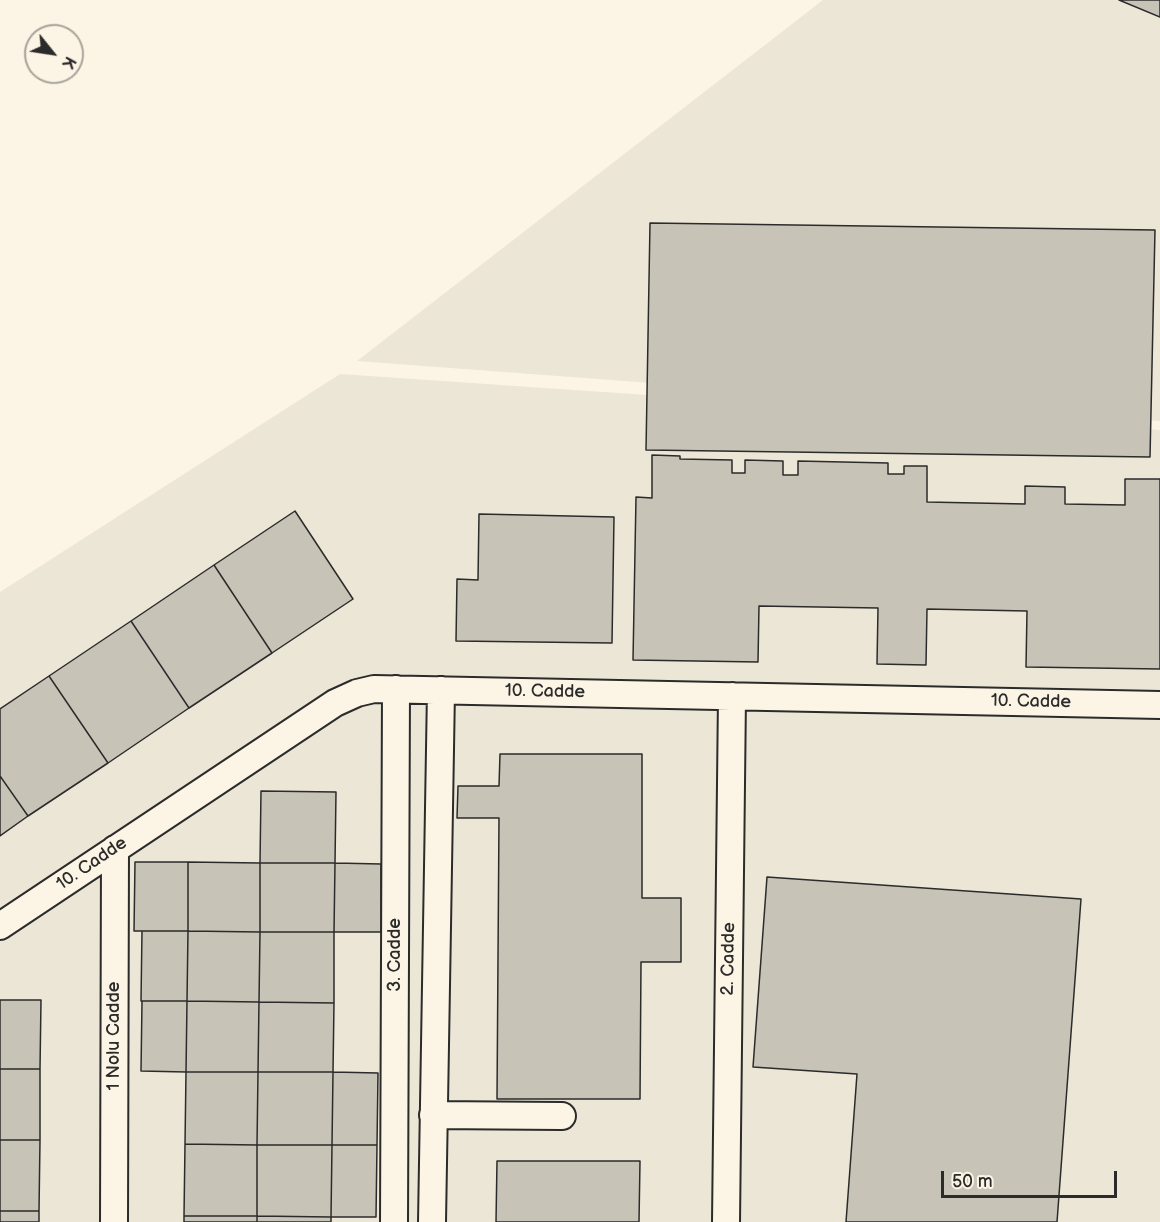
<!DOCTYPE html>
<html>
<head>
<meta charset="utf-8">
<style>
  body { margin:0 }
  #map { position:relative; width:1160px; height:1222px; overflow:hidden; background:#fcf5e5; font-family:"Balsamiq Sans",sans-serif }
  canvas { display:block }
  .north { position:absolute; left:24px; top:24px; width:60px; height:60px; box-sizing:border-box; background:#fcf5e5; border:2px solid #a8a49b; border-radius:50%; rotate:120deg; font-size:16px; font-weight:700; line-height:24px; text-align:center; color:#2b2b2b }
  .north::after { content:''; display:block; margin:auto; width:21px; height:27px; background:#2b2b2b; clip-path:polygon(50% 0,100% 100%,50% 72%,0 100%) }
  .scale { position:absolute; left:941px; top:1171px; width:176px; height:27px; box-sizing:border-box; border:3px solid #2b2b2b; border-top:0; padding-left:8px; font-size:18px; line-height:21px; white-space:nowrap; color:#2b2b2b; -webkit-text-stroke:4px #fcf5e5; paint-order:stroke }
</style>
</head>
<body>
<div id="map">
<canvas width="1160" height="1222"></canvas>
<div class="north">K</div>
<div class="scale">50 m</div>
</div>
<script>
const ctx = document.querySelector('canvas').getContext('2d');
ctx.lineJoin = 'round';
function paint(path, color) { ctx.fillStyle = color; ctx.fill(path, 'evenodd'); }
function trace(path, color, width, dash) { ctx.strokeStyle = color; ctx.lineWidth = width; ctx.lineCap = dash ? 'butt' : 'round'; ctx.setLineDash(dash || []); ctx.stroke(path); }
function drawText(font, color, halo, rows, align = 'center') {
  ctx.font = font + ' "Balsamiq Sans",sans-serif'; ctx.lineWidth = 4.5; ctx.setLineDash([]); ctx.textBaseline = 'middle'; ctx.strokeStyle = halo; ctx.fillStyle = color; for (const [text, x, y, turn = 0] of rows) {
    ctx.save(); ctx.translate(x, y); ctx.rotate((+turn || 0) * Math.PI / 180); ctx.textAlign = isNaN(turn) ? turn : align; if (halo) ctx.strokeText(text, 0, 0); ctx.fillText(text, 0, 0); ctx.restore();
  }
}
const built = new Path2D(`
  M823,0H1160V421L357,361Z
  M340,374L1160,430V1222H0V592Z`);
const building = new Path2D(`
  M1119,0H1160V17Z
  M650,223L1155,230L1150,457L646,450Z
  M652,455L680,456V459L732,460V473H745V460L783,461V475H798V461L888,463V474H904V466H927V502L1025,504V486L1065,487V504L1125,505V479H1160V669L1026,667L1027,611L927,609L926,665L877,664L878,608L759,606L758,662L633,660L636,497L652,498Z
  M295,511L353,599L272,653L214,565Z
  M479,514L614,517L612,643L456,641L457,579L478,580Z
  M214,565L272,653L189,708L131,621Z
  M131,621L189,708L108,763L49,676Z
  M49,676L108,763L28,816L0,776V709Z
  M500,754H642V898H681V962H641L640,1099H497L499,818H457L458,786H499Z
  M0,776L28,816L0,836Z
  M261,791L336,792L335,863H260Z
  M135,862H188V931H134Z
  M188,862L260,863V932L188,931Z
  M260,863H335L334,932H260Z
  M335,863L381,864V932H334Z
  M767,877L1081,899L1057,1222H846L857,1074L753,1067Z
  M142,931H188L187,1001H141Z
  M188,931L260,932L259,1002L187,1001Z
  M260,932H334V1003L259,1002Z
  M0,1000H41L40,1069H0Z
  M142,1001H187L186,1072L141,1071Z
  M187,1001L259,1002L258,1072H186Z
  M259,1002L334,1003L333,1072H258Z
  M0,1069H40V1140H0Z
  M186,1072H258L257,1145L185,1144Z
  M258,1072H333L332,1145H257Z
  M333,1072L378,1073L377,1145H332Z
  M0,1140H40L39,1211H0Z
  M185,1144L257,1145V1216H184Z
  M257,1145H332L331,1217L257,1216Z
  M332,1145H377L376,1217H331Z
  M497,1161H640L639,1222H496Z
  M0,1211H39V1222H0Z
  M184,1216H257V1222H184Z
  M257,1216L331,1217V1222H257Z`);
const minor = new Path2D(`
  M0,926L335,703L357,693L374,689L1160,705
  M433,1115L562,1116
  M114,1222L115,849
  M394,1222L396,689
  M432,1222L441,690
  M726,1222L732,696`);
const streetNames = [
  ["10. Cadde",545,692,1],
  ["10. Cadde",1031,702,1],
  ["10. Cadde",92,864,-34],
  ["3. Cadde",395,955,-90],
  ["2. Cadde",729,959,-89],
  ["1 Nolu Cadde",114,1036,-90]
];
paint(built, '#ece6d7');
paint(building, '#c8c3b7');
trace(building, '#2b2b2b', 1.5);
trace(minor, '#2b2b2b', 30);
trace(minor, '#fcf5e5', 26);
drawText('18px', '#2b2b2b', '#fcf5e5', streetNames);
</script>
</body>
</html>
